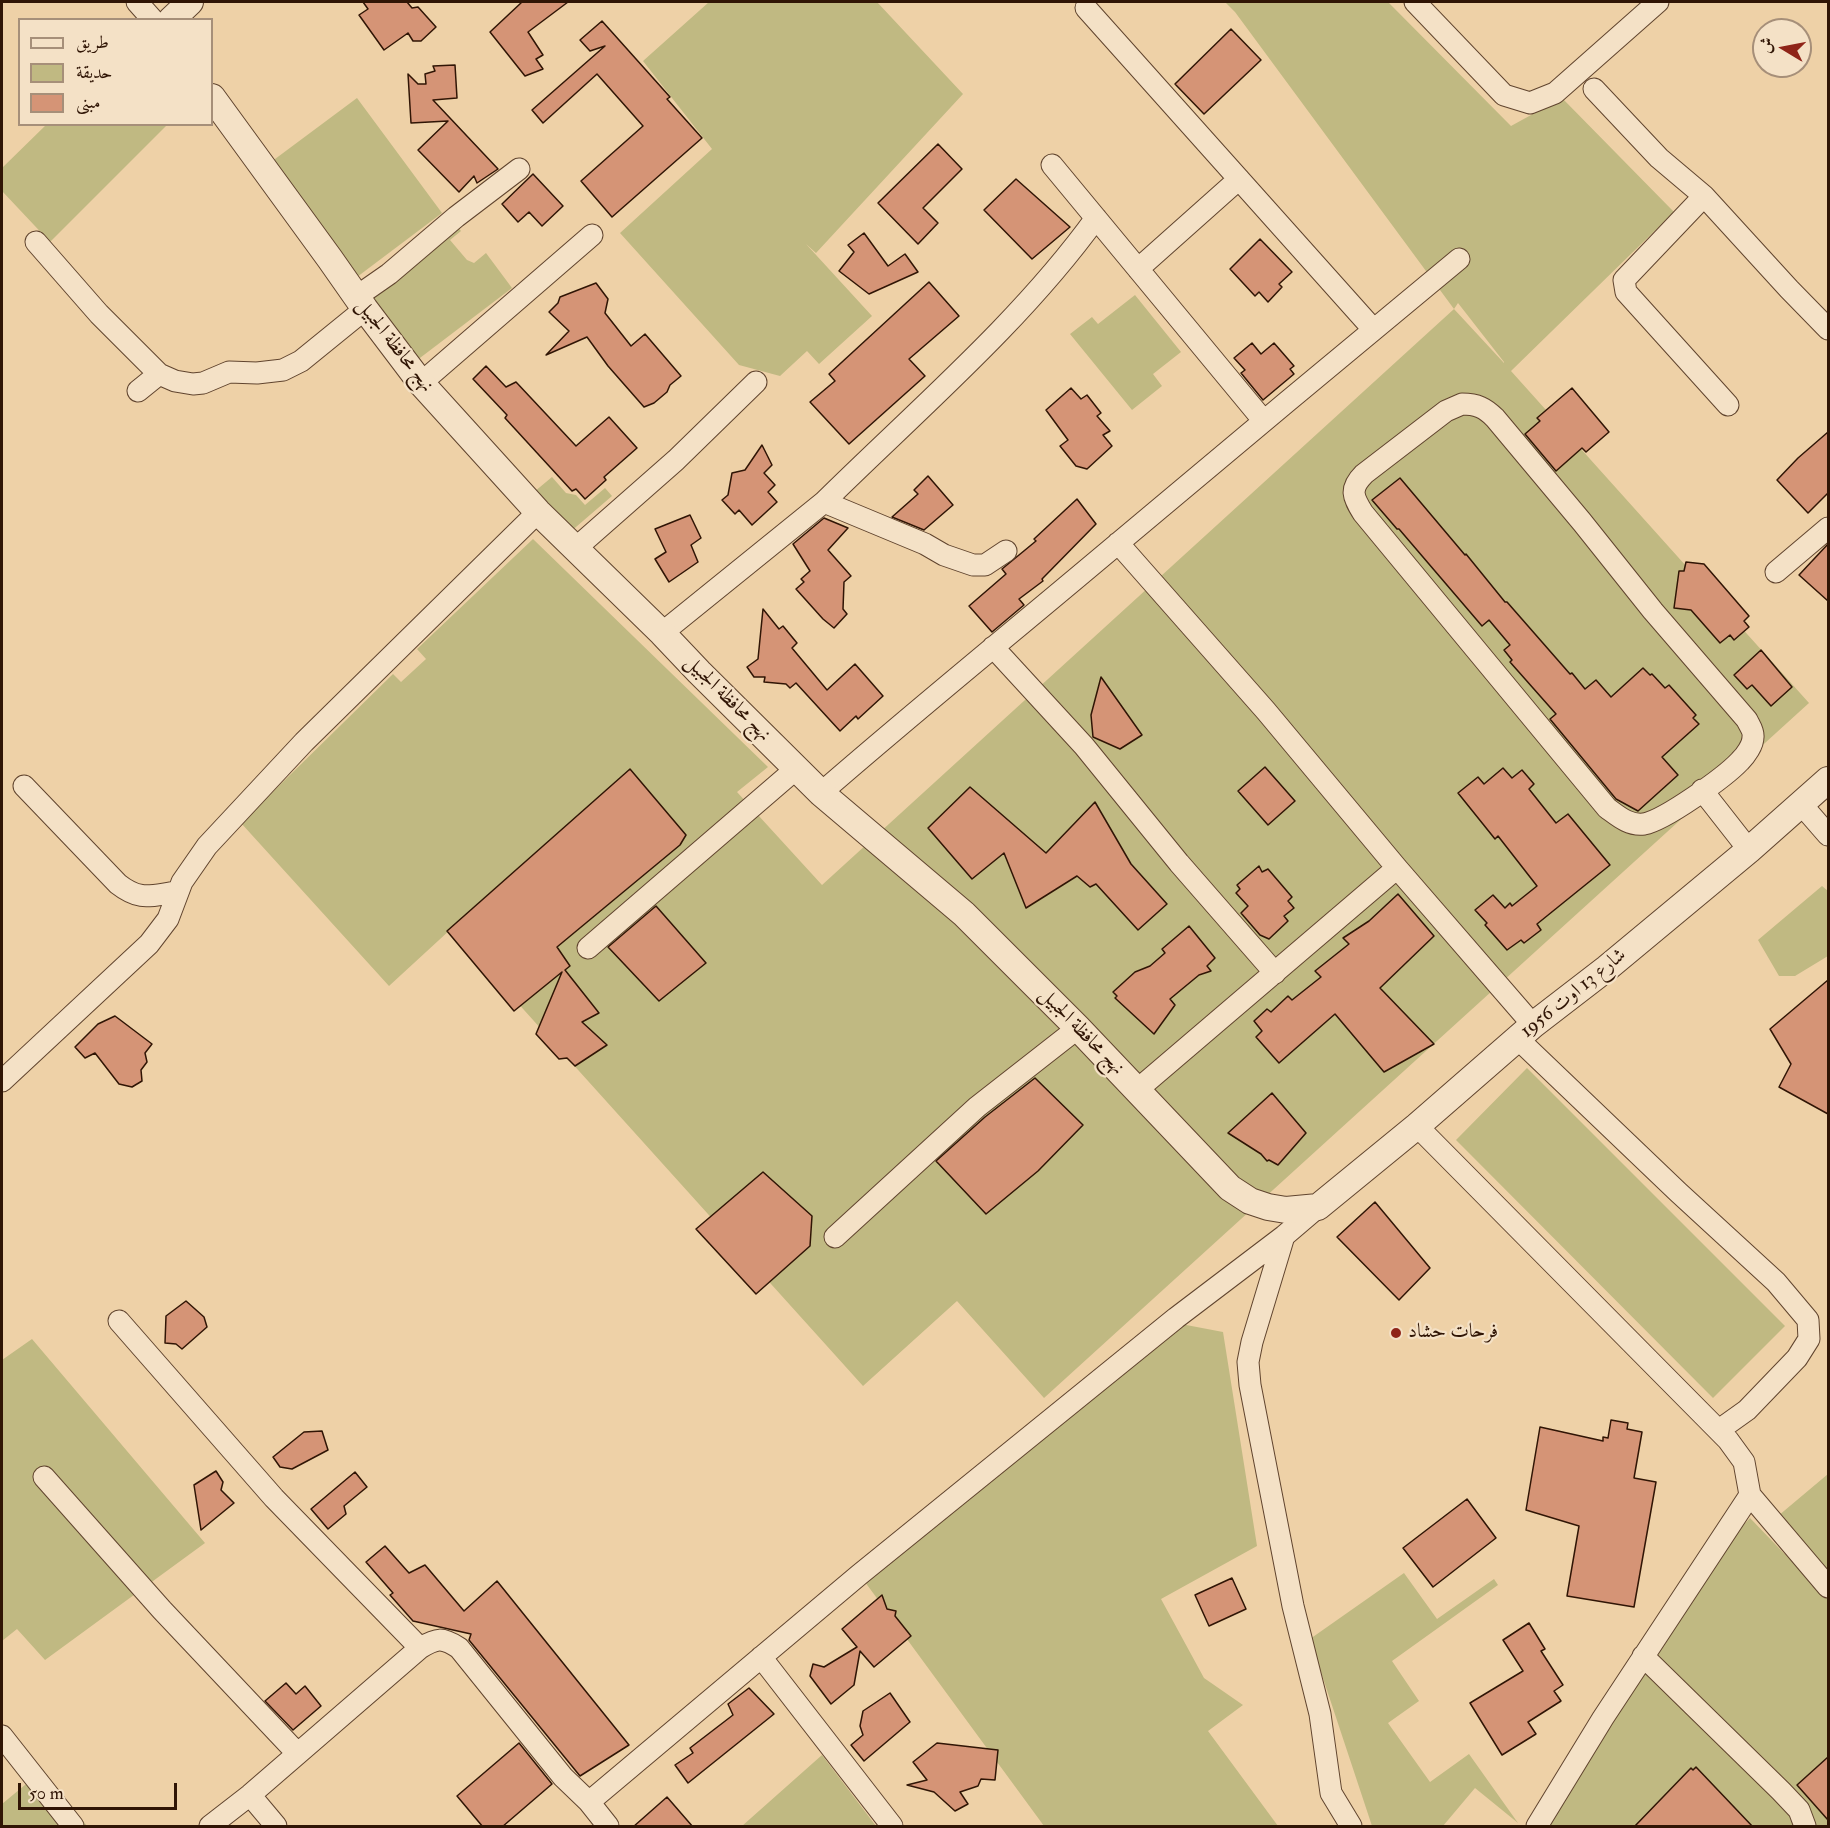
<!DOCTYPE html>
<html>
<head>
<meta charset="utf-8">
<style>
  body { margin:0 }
  #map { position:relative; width:1830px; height:1828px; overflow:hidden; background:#eed1a7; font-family:"IM FELL Double Pica",Amiri,serif }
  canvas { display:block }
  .frame { position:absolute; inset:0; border:3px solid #301505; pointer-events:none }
  .legend { position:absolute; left:18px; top:18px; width:195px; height:108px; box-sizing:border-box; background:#f4e1c6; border:2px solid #a68f79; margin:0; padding:8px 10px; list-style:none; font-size:18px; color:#301505 }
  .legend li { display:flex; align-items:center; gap:12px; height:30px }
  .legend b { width:30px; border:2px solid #a68f79 }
  .north { position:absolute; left:1752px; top:18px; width:60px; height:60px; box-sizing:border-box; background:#f4e1c6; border:2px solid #a68f79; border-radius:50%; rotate:280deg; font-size:16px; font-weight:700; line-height:24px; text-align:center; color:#301505 }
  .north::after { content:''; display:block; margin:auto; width:21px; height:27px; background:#8f2418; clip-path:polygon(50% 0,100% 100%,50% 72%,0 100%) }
  .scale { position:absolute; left:18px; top:1783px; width:159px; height:27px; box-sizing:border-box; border:3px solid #301505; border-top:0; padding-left:8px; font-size:18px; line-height:21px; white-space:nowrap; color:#301505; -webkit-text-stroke:4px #f4e1c6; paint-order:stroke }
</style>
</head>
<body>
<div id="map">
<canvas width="1830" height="1828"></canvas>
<div class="frame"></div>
<ul class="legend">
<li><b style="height:8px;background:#f4e1c6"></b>طريق</li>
<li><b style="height:16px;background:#c0b982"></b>حديقة</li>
<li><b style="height:16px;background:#d59476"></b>مبنى</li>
</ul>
<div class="north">ش</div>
<div class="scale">50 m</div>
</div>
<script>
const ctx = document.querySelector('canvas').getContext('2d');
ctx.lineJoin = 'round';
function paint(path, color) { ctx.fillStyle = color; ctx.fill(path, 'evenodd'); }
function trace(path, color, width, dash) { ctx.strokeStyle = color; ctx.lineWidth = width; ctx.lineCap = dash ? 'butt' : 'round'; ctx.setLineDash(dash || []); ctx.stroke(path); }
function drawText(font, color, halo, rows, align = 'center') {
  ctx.font = font + ' "IM FELL Double Pica",Amiri,serif'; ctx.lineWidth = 4.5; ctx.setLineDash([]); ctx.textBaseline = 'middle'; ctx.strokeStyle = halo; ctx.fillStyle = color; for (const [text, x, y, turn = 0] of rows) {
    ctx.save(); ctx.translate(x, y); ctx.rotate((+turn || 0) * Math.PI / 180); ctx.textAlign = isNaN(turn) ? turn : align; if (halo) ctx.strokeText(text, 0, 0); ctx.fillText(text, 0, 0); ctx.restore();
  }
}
const green = new Path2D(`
  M709,2H877L963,94L816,253L806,244L872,316L819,364L807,351L780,376L739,365L620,233L712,149L643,61Z
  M1225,2H1388L1511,126L1562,98L1674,212L1511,371L1809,703L1044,1398L957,1301L863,1386L451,929L389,986L241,823L393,674L401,682L426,659L417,649L533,539L768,767L737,792L822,885L1454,309L1235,12ZM1458,303L1504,362V363L1454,309Z
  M357,98L442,213L357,277L271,162Z
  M47,124H167V125L50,242L2,191V168Z
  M456,225L461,231L450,240L467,260L474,263L486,253L512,288L412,364L370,296Z
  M1135,295L1181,352L1153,374L1162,386L1132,410L1070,334L1092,317L1098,324Z
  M552,477L566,493L576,495L585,505L605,488L612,496L569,533L534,492Z
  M1822,886L1828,891V956L1795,976H1779L1758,940Z
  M1527,1068L1785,1326L1713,1398L1456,1140Z
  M1181,1324L1223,1332L1257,1546L1161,1599L1204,1678L1243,1705L1208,1731L1278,1826H1044L854,1567Z
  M32,1339L205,1543L45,1660L17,1629L2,1641V1360Z
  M1828,1474V1580L1778,1516Z
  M1750,1518L1828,1599V1826H1538L1653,1622Z
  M1404,1573L1437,1619L1494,1579L1498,1585L1392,1661L1419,1701L1388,1723L1430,1782L1469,1754L1518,1823L1475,1788L1443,1826H1372L1310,1639Z
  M822,1755L876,1826H742Z
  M43,1770L87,1826H2V1804Z`);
const building = new Path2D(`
  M363,2H407L412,8L418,7L436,27L421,41H413L408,33L384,50L359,15L368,9Z
  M522,2H568L528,32L543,55L536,59L543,69L525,76L490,32Z
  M602,21L670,97L667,99L702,138L612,217L581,181L643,126L597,74L543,123L532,110L605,46L590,51L580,40Z
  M1231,29L1261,60L1204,114L1175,84Z
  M455,65L457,98L433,100L498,169L477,183L474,176L459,192L418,150L448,121L411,123L408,74L418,84H426L425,74L435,71L433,66Z
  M938,144L962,169L923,208L938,223L918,244L878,203Z
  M533,174L563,206L542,226L529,212L518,222L502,204Z
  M1016,179L1070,227L1032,259L984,210Z
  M864,233L888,266L905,254L918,272L869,294L839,271L854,252L848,245Z
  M1260,239L1292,272L1279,284L1282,287L1268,302L1259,292L1255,296L1230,269Z
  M929,282L959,316L909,359L925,376L849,444L810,402L835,381L829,374Z
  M596,283L608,299L605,313L631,346L645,334L681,376L670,385L667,392L654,403L644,407L608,366L587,337L546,355L569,331L549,312L558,303L560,297Z
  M1252,343L1261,354L1274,343L1294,366L1290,369L1294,374L1263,400L1241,373L1245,370L1234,358Z
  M486,366L506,387L516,382L576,446L609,417L637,448L604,477L606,480L585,499L576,489L572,491L505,418L507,415L473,379Z
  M1071,388L1081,399L1087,395L1101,413L1097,416L1110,431L1103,435L1112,446L1087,469L1076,466L1060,446L1068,440L1046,410Z
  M1572,388L1609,432L1586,452L1582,448L1556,471L1525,434L1540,421L1537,418Z
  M1828,432V493L1808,513L1777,480L1798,458Z
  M762,445L772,465L764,473L775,485L768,492L777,502L752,525L739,510L735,514L722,500L728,495L732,473L745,470Z
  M928,476L953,505L924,530L892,517L918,494L914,490Z
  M1400,478L1465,555L1466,554L1505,602H1507L1570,674L1572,673L1585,689L1596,680L1611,697L1643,668L1650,675L1652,674L1665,688L1669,685L1696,715L1693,718L1699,724L1662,757L1678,775L1638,811L1616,799L1550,719L1556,714L1510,662L1512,660L1504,650L1510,645L1489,620L1482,626L1399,529H1397L1372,500Z
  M1077,499L1096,524L1042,579L1043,581L1019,599L1024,605L992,632L969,606L1006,574L1002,569L1036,541L1034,539Z
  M690,515L701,538L691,545L698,562L669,582L655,559L666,552L655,529Z
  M824,518L848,528L828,550L851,576L844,582L843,609L847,614L834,628L823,619L796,589L804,582L801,579L810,571L793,544Z
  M1828,544V601L1799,575Z
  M1686,562L1704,564L1749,616L1744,621L1749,627L1734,640L1730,635L1720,643L1691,610L1674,608L1679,571H1684Z
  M763,609L779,629L783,626L797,643L792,648L827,690L855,664L883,696L858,719L856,716L840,731L796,683L790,688L786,684L764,682L765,677H754L747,667L758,659Z
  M1761,650L1792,687L1771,706L1752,685L1747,689L1734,675Z
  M1101,677L1142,735L1120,749L1093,737L1091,715Z
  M1265,767L1295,801L1268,825L1238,791Z
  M1503,768L1512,778L1522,770L1534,784L1529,789L1556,823L1568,814L1610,865L1537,924L1541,930L1524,943L1521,940L1507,950L1485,925L1487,923L1475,910L1493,895L1505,908L1510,903L1512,906L1537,886L1498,836L1495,839L1458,793L1478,777L1484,784Z
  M630,769L686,835L680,845L557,947L570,966L565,970L599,1013L582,1022L607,1045L575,1066L567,1058L559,1059L536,1034L562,972L514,1011L447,931Z
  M970,787L1046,853L1095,802L1131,864L1167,904L1138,930L1096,884L1090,887L1077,876L1026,908L1004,853L972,879L928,828Z
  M1259,866L1262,872L1268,869L1292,897L1288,901L1294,908L1284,916L1288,921L1269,939L1260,935L1241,913L1248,906L1236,893L1240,889L1237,885Z
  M1398,894L1434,936L1380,988L1434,1044L1384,1072L1335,1014L1279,1063L1256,1037L1262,1031L1254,1021L1267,1009L1271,1012L1288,996L1292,1000L1321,977L1315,971L1349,944L1343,938L1369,921Z
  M656,906L706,963L659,1001L608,947Z
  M1189,926L1215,958L1207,966L1211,971L1199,975L1170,999L1175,1005L1154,1034L1115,998L1117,996L1113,992L1135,972L1150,966L1165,953L1162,949Z
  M1828,980V1114L1779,1087L1791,1064L1770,1029Z
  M115,1016L152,1044L145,1053L147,1062L141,1070L142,1081L132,1087L119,1084L95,1053L85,1058L75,1047L98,1024Z
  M1035,1078L1083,1125L1038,1171L986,1214L936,1161L985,1117Z
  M1272,1093L1306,1133L1278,1165L1269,1160L1267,1161L1261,1154L1228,1133Z
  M763,1172L812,1216L810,1246L756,1294L696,1229Z
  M1375,1202L1430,1268L1399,1300L1337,1237Z
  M186,1301L204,1317L207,1327L182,1349L176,1344L165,1343L166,1316Z
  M1611,1420L1628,1423L1627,1429L1642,1432L1634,1478L1656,1482L1634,1607L1567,1596L1579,1526L1526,1510L1540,1427L1603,1441V1437L1608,1438Z
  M322,1431L328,1450L292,1469L280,1467L273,1457L304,1432Z
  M216,1471L223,1482L221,1490L234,1503L201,1530L194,1485Z
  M355,1472L367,1487L344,1506L346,1514L328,1529L311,1509Z
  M1467,1499L1496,1538L1433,1587L1403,1548Z
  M385,1546L409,1573L425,1565L464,1611L497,1581L629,1745L580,1776L469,1640L471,1634L413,1621L390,1595L393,1593L366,1562Z
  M1232,1578L1246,1609L1209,1626L1195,1595Z
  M882,1595L887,1609L896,1611L895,1616L911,1636L874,1667L860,1651L854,1685L831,1704L810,1676L813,1664L824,1667L857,1647L842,1629Z
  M1529,1623L1545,1649L1541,1651L1563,1685L1554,1691L1561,1701L1528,1722L1536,1734L1502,1755L1470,1703L1523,1671L1503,1640Z
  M286,1683L296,1694L305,1686L321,1706L293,1730L265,1701Z
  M749,1688L774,1714L688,1783L675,1765L693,1753L690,1748L733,1715L728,1704Z
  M890,1693L910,1722L864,1761L851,1745L863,1735L860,1726L863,1711Z
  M519,1743L552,1784L502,1827H483L457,1796Z
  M937,1743L998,1750L995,1780L981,1779L978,1786L960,1792L968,1804L955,1811L934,1792L907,1785L927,1780L913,1762Z
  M1828,1757V1820L1797,1785Z
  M1696,1767L1753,1827H1634L1691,1768L1693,1770Z
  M667,1797L693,1827H633Z`);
const minor = new Path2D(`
  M137,2L153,20
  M1415,2L1504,95L1530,103L1555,93L1658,2
  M1086,8L1373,329
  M1594,89L1659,158L1704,196L1789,289L1828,329
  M1052,165L1263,420
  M1704,196L1624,280L1626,292L1728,405
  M36,242L99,314L159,374L175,381L193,384L203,383L229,372L257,373L283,370L301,361L365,309
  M1138,269L1239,179
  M356,297L389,274L456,217L519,169
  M421,383L592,235
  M138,391L159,374
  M1462,404C1477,404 1485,408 1495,418L1582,522L1653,611L1747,720C1749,725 1754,731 1753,737C1753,745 1746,755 1740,761C1725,777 1665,820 1644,824C1629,826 1618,816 1607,808L1363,513C1353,497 1349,489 1364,474L1446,411Z
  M824,502C915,412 1021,322 1096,218
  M1118,543L1266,711L1397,868L1533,1025
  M576,548L676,460L756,382
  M1776,572L1828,528
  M662,633L824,502L925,544L944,555L973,565H985L1006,551
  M993,647L1084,746L1179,863L1275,973
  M24,786L118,884C141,902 151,895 178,892
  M1702,790L1749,850
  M821,793C906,719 993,648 1079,576C1205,470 1332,364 1459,259
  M1801,804L1828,835
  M588,948L797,768
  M1518,1039L1678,1192L1776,1282L1808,1320L1809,1339L1797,1358L1747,1410L1719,1430
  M2,1081L149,944L168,919L182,882L207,846L304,742L538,512
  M1137,1090L1397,868
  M1417,1126L1728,1440L1744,1462L1750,1495L1603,1718L1537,1826
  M1284,1236L1252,1342L1248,1362L1250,1385L1293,1606L1320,1714L1331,1793L1351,1826
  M835,1237L977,1107L1078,1028
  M119,1321L274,1498L420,1648
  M44,1477L162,1610L297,1753
  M1750,1495L1828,1587
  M1643,1656L1781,1791L1799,1810L1805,1826
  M761,1657L892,1826
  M2,1736L73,1826
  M250,1795L276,1826
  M589,1802L608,1826
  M210,1826L250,1795L420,1648C437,1638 442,1637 459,1648L563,1777L589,1802L859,1575L1176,1318L1284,1236L1318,1207`);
const tertiary = new Path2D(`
  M171,20L190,2
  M212,97L330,259L365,309L421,383L538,512L662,633L699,672L821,793L964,914L1078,1028L1230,1188L1250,1201L1268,1207L1286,1210L1318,1207L1417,1126L1533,1025L1607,968L1749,850L1828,780`);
const markers = [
  [1396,1333,6,"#8f2418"]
];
const streetNames = [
  ["نهج محافظة الجبيل",394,346,52],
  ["نهج محافظة الجبيل",727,699,45],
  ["شارع 13 اوت 1956",1574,994,-39],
  ["نهج محافظة الجبيل",1081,1032,46]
];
const poiNames = [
  ["فرحات حشاد",1408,1333]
];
paint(green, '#c0b982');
paint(building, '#d59476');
trace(building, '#301505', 1.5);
trace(minor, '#60442e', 23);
trace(tertiary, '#60442e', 28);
trace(minor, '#f4e1c6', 21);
trace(tertiary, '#f4e1c6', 26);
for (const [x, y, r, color] of markers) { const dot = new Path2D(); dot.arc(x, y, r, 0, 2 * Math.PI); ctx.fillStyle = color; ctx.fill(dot); trace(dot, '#f4e1c6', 2); }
drawText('20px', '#301505', '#f4e1c6', streetNames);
drawText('20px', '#301505', '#f4e1c6', poiNames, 'left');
</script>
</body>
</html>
